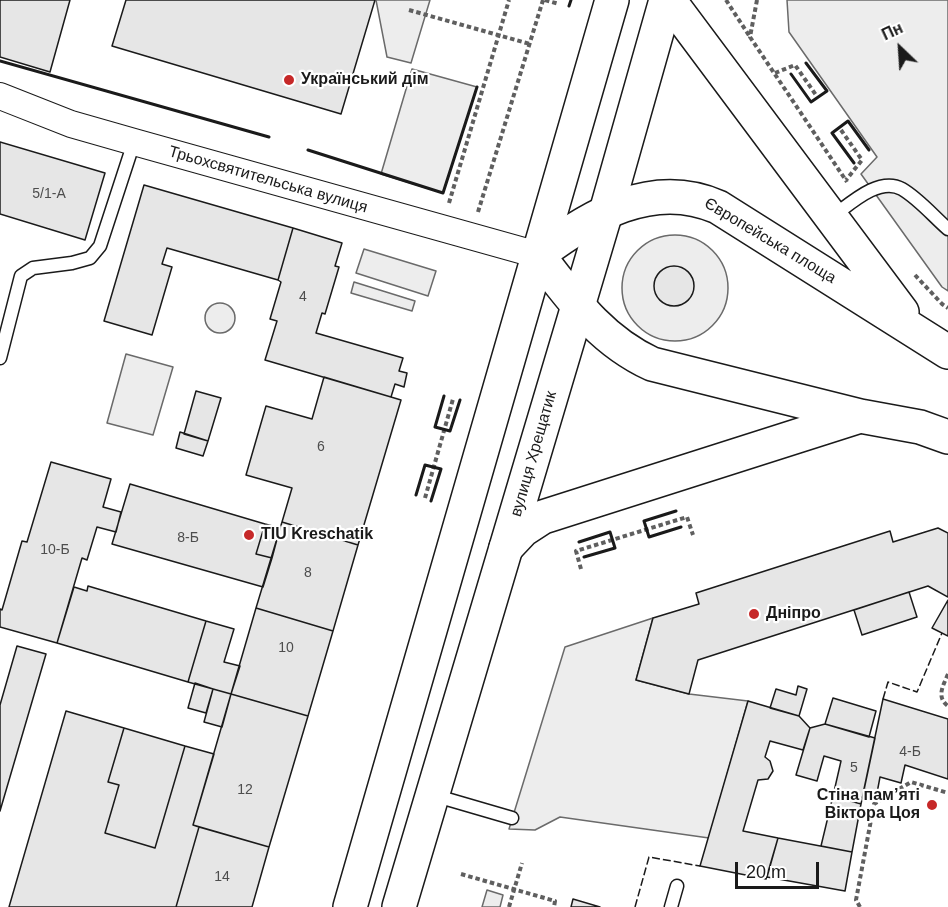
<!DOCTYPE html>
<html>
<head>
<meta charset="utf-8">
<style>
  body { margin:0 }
  #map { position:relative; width:948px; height:907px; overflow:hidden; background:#fff; font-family:Arial,sans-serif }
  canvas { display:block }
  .north { position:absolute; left:870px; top:18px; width:60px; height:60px; -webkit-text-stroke:4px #fff; paint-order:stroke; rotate:335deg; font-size:16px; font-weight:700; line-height:24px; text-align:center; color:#1a1a1a }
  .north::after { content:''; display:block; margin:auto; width:21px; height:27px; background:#1a1a1a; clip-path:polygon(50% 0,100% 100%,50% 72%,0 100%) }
  .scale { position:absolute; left:735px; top:862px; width:84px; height:27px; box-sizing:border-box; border:3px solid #1a1a1a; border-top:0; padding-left:8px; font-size:18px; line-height:21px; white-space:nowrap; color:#1a1a1a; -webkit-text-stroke:4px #fff; paint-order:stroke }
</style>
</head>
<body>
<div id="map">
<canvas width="948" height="907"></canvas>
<div class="north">Пн</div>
<div class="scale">20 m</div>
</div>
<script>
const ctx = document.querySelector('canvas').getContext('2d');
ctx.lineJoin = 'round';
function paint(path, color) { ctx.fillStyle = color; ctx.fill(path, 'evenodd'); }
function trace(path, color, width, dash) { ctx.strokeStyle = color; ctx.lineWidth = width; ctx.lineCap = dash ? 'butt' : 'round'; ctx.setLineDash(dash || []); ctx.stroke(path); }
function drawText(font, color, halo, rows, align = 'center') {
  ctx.font = font + ' Arial,sans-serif'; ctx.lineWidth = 4.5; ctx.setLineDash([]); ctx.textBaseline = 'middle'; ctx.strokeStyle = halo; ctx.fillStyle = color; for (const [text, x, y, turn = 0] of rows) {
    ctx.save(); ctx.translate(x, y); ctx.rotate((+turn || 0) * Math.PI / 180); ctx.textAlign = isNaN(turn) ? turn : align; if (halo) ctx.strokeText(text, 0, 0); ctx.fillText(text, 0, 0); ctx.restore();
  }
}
const built = new Path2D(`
  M376,0H430L411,63L387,57Z
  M787,0H948V291L942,287L861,174L877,157L789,32Z
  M412,69L477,87L443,193L381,174Z
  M622 288a53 53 0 1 1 106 0a53 53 0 1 1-106 0Z
  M364,249L436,271L428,296L356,273Z
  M354,282L415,301L412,311L351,293Z
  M205 318a15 15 0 1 1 30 0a15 15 0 1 1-30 0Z
  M126,354L173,367L153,435L107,423Z
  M653,618L636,680L689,694L748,701L709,838L560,817L535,830L509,829L565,647Z
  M487,890L503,895L500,907H482Z`);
const building = new Path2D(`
  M0,0H70L50,72L0,57Z
  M126,0H375L341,114L112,46Z
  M0,142L105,173L85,240L0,214Z
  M144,185L293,228L278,280L167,248L162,264L172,267L152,335L104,321Z
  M293,228L342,243L335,266L339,267L325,314L322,313L316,333L403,358L399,371L407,373L404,387L395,384L391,397L265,360L277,321L270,319L281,282L278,280Z
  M654 286a20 20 0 1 1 40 0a20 20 0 1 1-40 0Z
  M324,377L401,400L358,545L282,522L292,488L246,475L266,406L312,419Z
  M196,391L221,398L208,441L184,434Z
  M180,432L208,441L203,456L176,448Z
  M51,462L111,479L103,507L121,512L116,532L97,527L87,560L82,558L57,643L0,627V609L2,610L22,541L27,542Z
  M130,484L265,524L256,554L272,558L263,587L112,544Z
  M282,522L358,545L333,631L256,608Z
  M265,524L280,528L272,558L256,554Z
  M938,528L948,533V597L928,586L698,660L689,694L636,680L653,618L699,604L696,593L890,531L893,542Z
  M88,586L206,621L188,682L57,643L74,587L87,591Z
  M909,592L917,617L862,635L854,610Z
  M948,600V636L932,628Z
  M256,608L333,631L308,716L231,694Z
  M206,621L234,629L224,662L240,666L231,694L188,682Z
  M17,646L46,654L0,811V705Z
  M195,683L213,689L206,713L188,708Z
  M798,686L807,689L799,716L770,708L776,689L796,695Z
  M213,689L231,694L222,727L204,722Z
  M231,694L308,716L269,847L193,825Z
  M833,698L876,711L869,737L825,724Z
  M883,699L948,719V779L905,765L901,783L880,777L877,793L864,789Z
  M748,701L799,716L810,728L803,750L770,741L765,757L770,761L773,771L768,779L758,780L743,831L778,838L766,879L700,866Z
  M66,711L124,728L108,782L119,785L105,833L155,848L185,746L214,754L193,825L199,827L176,907H9Z
  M825,724L875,738L861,804L833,796L841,761L824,756L817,781L796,775L810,728Z
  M124,728L185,746L155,848L105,833L119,785L108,782Z
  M833,796L861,804L852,852L821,846Z
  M199,827L269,847L252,907H176Z
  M778,838L852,852L845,891L767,877Z
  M573,899L600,907H571Z`);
const path = new Path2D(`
  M545,0L559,4
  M726,0L750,37
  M757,0L750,37L847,182
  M409,10L530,44
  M775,73L795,65L816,95
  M841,130L862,160L846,180
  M449,203L509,0
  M478,212L543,0
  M915,275L942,304L948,308
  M425,498L453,399
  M581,569L576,551L687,517L693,535
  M948,674C943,686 936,697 948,706
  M461,874L555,901L554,907
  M509,907L522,863
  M860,907L856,900L874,804L911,782L948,793`);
const lane = new Path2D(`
  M832,217C850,204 879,176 902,189C919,199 933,216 948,229
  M0,358L21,276L33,268L72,263L90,258L100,246L134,142
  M433,795L512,818
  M671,907L677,886`);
const street = new Path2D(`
  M0,96L71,124L134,142L538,255`);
const secondary = new Path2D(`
  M669,0L902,312
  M948,352L718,207C652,178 590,216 538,255C572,299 600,340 652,364L860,416L920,427L948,437
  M506,548L523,530L543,517L860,416`);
const primary = new Path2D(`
  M350,907L612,0
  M399,907L606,212L666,0`);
const fence = new Path2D(`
  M883,699L888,682L917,692L942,633
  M635,907L649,857L700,866`);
const wall = new Path2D(`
  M569,6L571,0
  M0,61L269,137
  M791,74L811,102L827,91L806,63
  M308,150L443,193L477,87
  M854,163L832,133L848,121L869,150
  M444,396L435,427L450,431L460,400
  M416,495L425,465L441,469L431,501
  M676,511L644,521L649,537L681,527
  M579,542L610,532L615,548L584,557`);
const markers = [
  [289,80,6,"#c62828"],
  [249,535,6,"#c62828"],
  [754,614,6,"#c62828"],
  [932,805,6,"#c62828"]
];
const numberNames = [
  ["5/1-А",49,194],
  ["4",303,297],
  ["6",321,447],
  ["8-Б",188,538],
  ["10-Б",55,550],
  ["8",308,573],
  ["10",286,648],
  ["4-Б",910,752],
  ["5",854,768],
  ["12",245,790],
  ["14",222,877]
];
const poiNames = [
  ["Український дім",301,80],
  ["TIU Kreschatik",261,535],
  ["Дніпро",766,614],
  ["Стіна пам’яті",920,796,"right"],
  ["Віктора Цоя",920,814,"right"]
];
const streetNames = [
  ["Трьохсвятительська вулиця",268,180,16],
  ["Європейська площа",770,241,31],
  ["вулиця Хрещатик",534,454,-74]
];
paint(built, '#ededed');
trace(built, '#6a6a6a', 1.5);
paint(building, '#e6e6e6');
trace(building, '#1a1a1a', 1.5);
trace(lane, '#1a1a1a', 15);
trace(street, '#1a1a1a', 28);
trace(secondary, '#1a1a1a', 36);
trace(primary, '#1a1a1a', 36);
trace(path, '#5f5f5f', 4, [4.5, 3]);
trace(lane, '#fff', 12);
trace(street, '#fff', 26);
trace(secondary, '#fff', 33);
trace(primary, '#fff', 33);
trace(fence, '#1a1a1a', 1.5, [8, 3]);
trace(wall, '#1a1a1a', 3);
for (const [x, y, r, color] of markers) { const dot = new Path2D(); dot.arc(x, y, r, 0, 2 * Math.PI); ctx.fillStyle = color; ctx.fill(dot); trace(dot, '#fff', 2); }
drawText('14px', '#4d4d4d', null, numberNames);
drawText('bold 16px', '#1a1a1a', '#fff', poiNames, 'left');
drawText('16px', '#1a1a1a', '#fff', streetNames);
</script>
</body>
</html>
